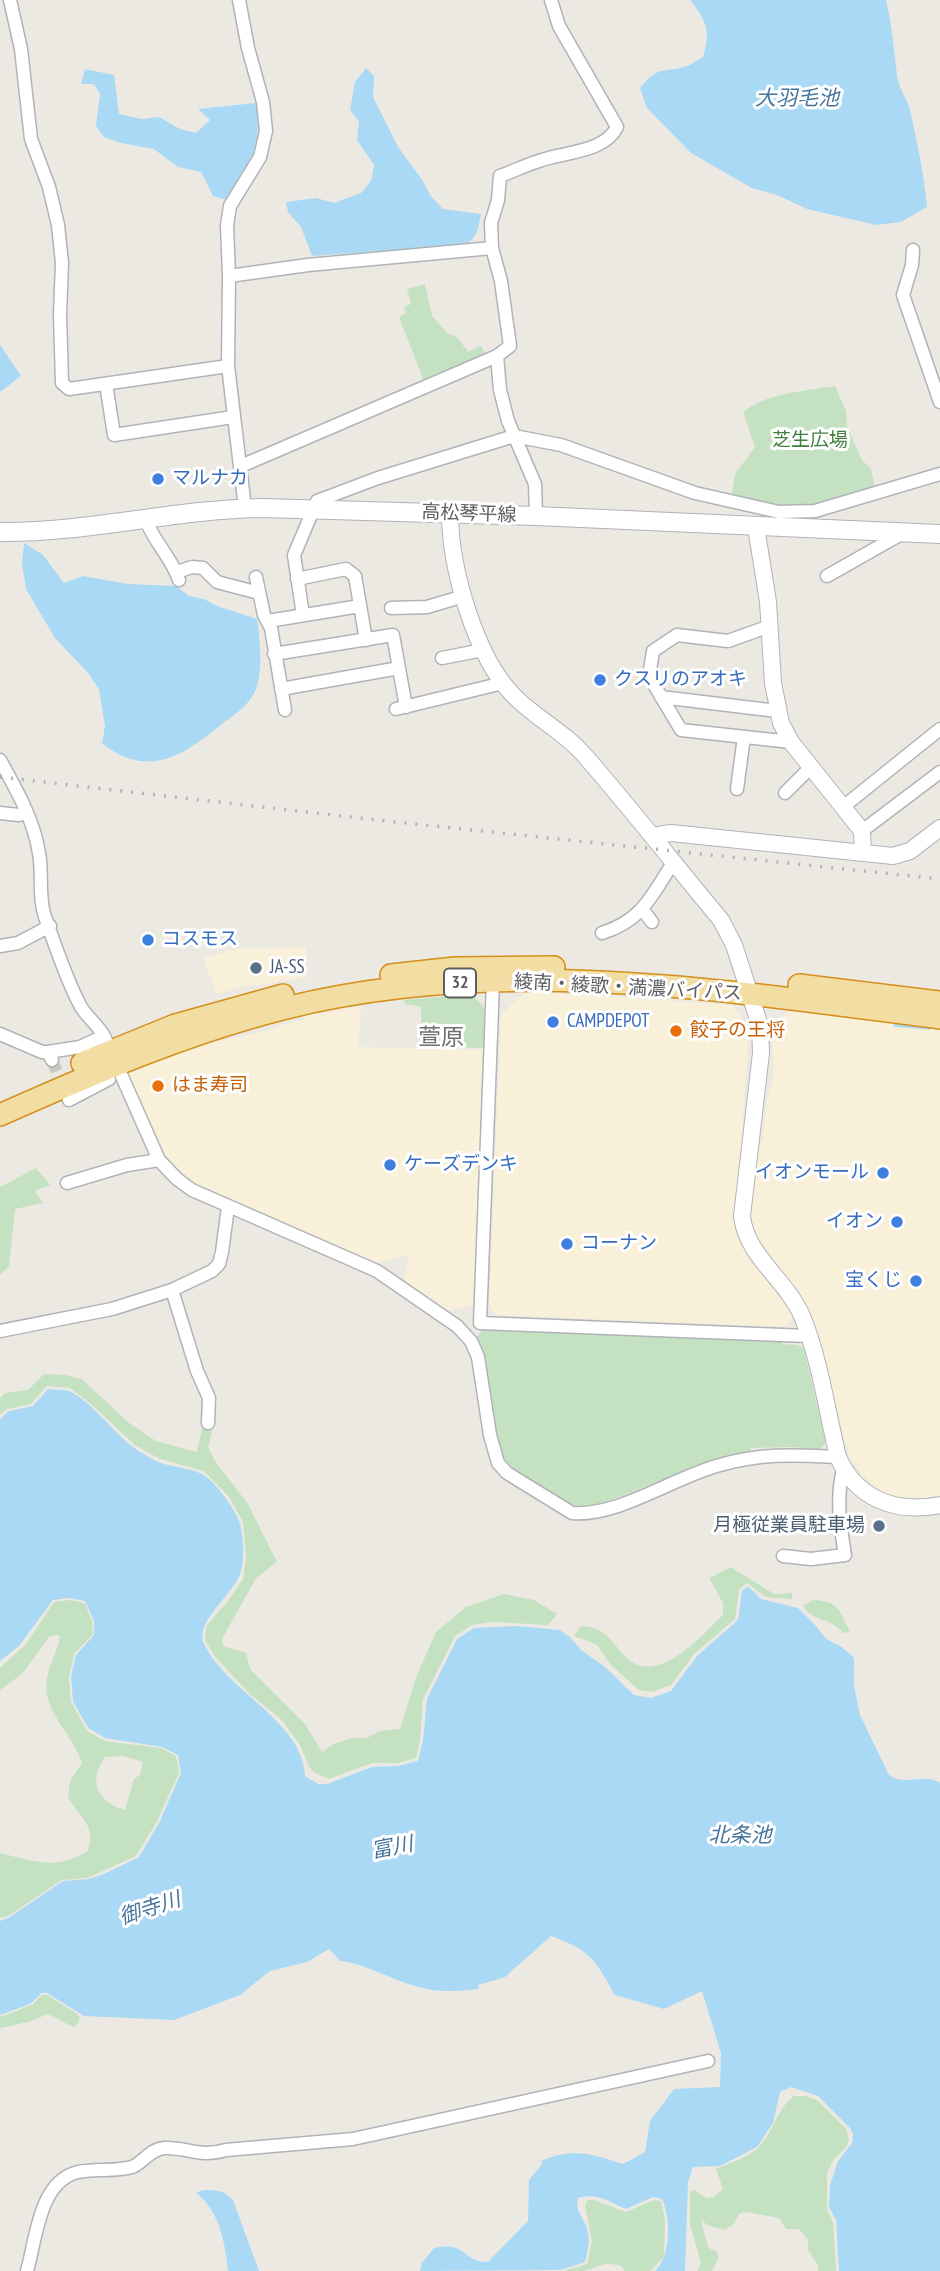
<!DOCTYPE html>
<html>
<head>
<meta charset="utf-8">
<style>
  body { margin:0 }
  canvas { display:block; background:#ece9e3 }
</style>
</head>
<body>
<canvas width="940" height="2271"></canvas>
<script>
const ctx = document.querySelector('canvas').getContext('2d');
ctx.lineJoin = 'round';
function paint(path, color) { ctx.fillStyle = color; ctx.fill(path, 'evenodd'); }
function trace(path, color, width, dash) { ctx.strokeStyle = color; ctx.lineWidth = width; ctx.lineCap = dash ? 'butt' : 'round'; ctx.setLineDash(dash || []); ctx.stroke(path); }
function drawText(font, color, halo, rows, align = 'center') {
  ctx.font = font + ' "PT Sans Narrow","Noto Sans JP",sans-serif'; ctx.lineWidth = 6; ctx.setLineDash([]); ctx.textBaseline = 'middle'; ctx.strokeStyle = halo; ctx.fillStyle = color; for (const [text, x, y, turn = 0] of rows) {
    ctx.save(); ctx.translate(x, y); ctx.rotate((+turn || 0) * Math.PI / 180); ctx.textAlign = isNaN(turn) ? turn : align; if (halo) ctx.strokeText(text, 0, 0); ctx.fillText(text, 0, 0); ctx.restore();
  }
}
const commercial = new Path2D(`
  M306,947V978L243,987L217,994L203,958L235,949Z
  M526,991L732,1005L749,1028L736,1221L738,1235L779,1289L794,1316L785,1327L496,1315L489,1306L501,1015Z
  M361,1006L358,1047L483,1050L475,1306L454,1308L448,1312L404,1283L409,1260L406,1255L373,1264L191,1184L167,1161L127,1071L205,1044L267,1031L294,1021L303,1020L304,1016Z
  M788,1011L940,1029V1495L927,1498L896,1497L883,1494L862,1475L849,1456L815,1327L800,1293L753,1235L749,1226L756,1161L763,1136L767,1098L774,1075L772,1034Z`);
const green = new Path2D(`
  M425,284L432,316L447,333L458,338L468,352L481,346L485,354L424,381L399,317L406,313L404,307L411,304L407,289Z
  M835,386L846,411L847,427L862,460L871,469L876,493L815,510L779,511L731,499L735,474L755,447L743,412C766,393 805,391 835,386Z
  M467,995L474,997L484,1007V1048L422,1047L421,1008L418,1006L405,1004L404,1000Z
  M36,1168L50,1185L35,1191L43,1203L15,1209L9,1266L0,1275V1187Z
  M498,1330L782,1341V1344L798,1345L804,1349L826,1443L820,1449L790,1447L751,1448V1454L706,1463L593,1507C561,1509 516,1477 499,1451L485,1366L476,1338L482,1331Z
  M44,1374L66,1375L83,1380L129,1423L156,1441L197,1452L202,1429L208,1427L212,1431L208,1447L215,1461L248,1504L277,1562L256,1578L222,1639L223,1646L246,1653L250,1669L305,1724L322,1752L334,1744L352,1738H367L380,1731L400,1729L417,1675L436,1632L466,1607L504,1594L534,1600L557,1614L548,1625L493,1622L472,1625L455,1636L423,1699L420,1740L416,1758L398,1763H372L329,1779L314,1772L309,1766L300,1745L282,1720L251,1695L216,1658L205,1640L207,1625L227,1602L243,1579L246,1557L243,1522L229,1497L204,1471L160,1459L135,1445L92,1405L70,1388L47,1386L31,1404L7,1409L0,1415V1398L5,1393L28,1390Z
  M731,1567L774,1594L792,1593V1599L766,1597L747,1583L739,1589L735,1619L694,1654L671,1685L652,1692L639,1690L611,1665L597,1645L574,1636L581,1626C606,1628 609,1638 624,1655C655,1690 700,1637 723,1615V1603L709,1578Z
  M69,1600L85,1603L92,1622L93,1634L74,1654L69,1678L71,1702L87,1731L105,1741L161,1748L176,1756L179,1773L156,1823L136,1856L87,1878L62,1880L8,1916L0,1918V1853C34,1861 57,1871 88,1851C96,1823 80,1819 68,1797L70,1781L82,1763C74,1735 41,1711 47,1678C49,1664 58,1651 60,1636L56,1635L49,1637L22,1674L0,1690V1668L26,1644L54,1602ZM124,1756L143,1762L140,1775L134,1779L125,1810C98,1802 87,1782 105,1757Z
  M813,1600C839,1601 839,1610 850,1632L843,1633C830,1617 815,1623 803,1606Z
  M42,1995H47L77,2014L80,2018L78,2024L73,2027L48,2014L28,2022L0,2028V2017L32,2005Z
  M794,2096H805L817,2100L846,2129L849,2140L846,2147L834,2159L827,2173V2210L833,2222L836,2271H818V2265L808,2250V2240L799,2229H786L779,2218L746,2212L739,2214L733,2225L724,2230L707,2225L701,2219C703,2227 706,2244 710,2249L716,2251L719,2257L712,2271H697L701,2263L690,2224V2192L694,2190L707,2198L714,2197L723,2189L716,2169C729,2163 750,2157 760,2146C773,2131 778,2108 794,2096Z
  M588,2200H594L626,2212L654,2200L661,2201L665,2220L664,2257L650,2271H624L623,2267C604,2260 600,2267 583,2271C577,2271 570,2271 564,2271L587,2264L592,2241L585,2205Z`);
const water = new Path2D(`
  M690,0H886C892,25 894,50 897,75C899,90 907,99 910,110C917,142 924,174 927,207L901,222L876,225L807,209L777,195L752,188L691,153L647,108L640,88C660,63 665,74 687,66C692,64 698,60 703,57C711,32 707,21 690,0Z
  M366,68L374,76L373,97L398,147L423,181L430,195L443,209L481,214C478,228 478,239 464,245L312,256L301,227L288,212L286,202L316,198L334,203L361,193L371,181L374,165L357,140L359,121L350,110L355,82Z
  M85,69L114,75L119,114L142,119L159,117L180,129L196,133L210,120L198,109L256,103C262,149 251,163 227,200L213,196L201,172L178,167L154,149L121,143L104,137L96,126L100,94L94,84H81Z
  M0,345L21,376L0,392Z
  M24,543L43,555L64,583L83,576L128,584L176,586L189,596L204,599L217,606L257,619C260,637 263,672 256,689C250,705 235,714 222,724C194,746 164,772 125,757C117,754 109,748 102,744L105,726L99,689L88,673L55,638L26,589L22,563Z
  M48,1389C54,1390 63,1389 69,1391C93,1402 115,1435 137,1450C145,1455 153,1460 161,1463C173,1467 190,1468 202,1474C214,1480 237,1511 240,1524C244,1538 245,1564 239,1577C230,1596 194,1624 204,1644C228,1693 303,1721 305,1776L318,1784H327L372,1767L398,1766L418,1761L423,1740L427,1699L457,1639L474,1628L517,1626L560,1630L571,1638L581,1650L605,1667L634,1695L651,1698L671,1691L697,1656L738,1620L742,1591L748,1586L761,1599L798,1608L815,1625L826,1639L842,1647L854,1658V1686L860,1715L889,1775C904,1787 925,1772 940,1783V2271H839L836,2220L829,2207L830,2185L838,2161L852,2143L853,2134L850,2128L818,2096L791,2087L780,2092L773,2123L757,2147L720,2166L693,2167L688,2182L685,2271H655C671,2256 671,2218 662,2199L653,2197L626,2209C610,2202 596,2192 578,2198C575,2210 582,2215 586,2226C591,2238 588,2250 585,2262L561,2270L420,2271L422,2263L434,2248C439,2247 446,2246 451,2247C467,2249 467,2262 488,2262L528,2221L529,2180L542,2164L541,2161C571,2147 594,2154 623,2164L645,2152L650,2121L674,2089L720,2087L721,2053L702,1991L664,2009L615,1995C594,1958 591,1951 551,1936L505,1977L478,1985L479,1989C458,1991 440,1993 419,1987C390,1980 371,1965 340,1961L329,1949L307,1962L270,1971L240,1995L174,2020L84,2016L47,1993H42L30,2004L0,2015V1921L10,1917L63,1881L89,1879L104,1874L139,1857L159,1823L181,1773L178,1755L162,1747L105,1738L88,1728L73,1701L71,1676L76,1655L94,1635V1621L85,1601L69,1598L53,1600L19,1646L0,1661V1419L9,1411L33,1406Z
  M203,2190C216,2190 224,2190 233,2200L259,2271H228C225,2243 220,2211 196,2193Z`);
const stream = new Path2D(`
  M895,1025L929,1028`);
const minorTunnel = new Path2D(`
  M52,1060L66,1093`);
const minor = new Path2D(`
  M10,0L21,49L31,139L49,187L58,225L62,263L60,314L62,383L69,389L228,366
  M239,0L248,48L263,102L266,131L260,157L230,206L227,225L229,276L228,366L245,508
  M913,250L912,265L903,295L940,402
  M229,276L308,265L492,248
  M106,384L114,435L233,417
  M241,466L497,356
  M536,516L535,484L508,421L500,390L497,356L510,346L501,281L492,248L491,223L498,200L500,176C514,171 528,164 542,160C565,152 605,152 617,127L559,26L551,0
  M146,520C153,541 172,558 179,580
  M177,572L192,567L203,568L217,582L259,593
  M827,576L903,533
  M256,577L264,615L271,628L285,710
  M297,579L346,569L355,576L366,640
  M391,608L427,607L464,596
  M303,615L294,555L317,501L378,478L514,436L561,445L695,493L779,512L815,511L940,474
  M268,621L360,606
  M770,626L728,641L677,635L653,651L649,676L681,730L791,742
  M274,654L393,635L406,707
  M442,658L483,650
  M281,689L399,668
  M661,697L777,711
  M396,709L503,683
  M0,760C16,789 34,820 39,853C43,874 38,897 45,917C56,947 66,979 81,1007C87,1017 98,1025 104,1036L159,1160L177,1179L192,1190L377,1271L457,1326L471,1341L478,1357L490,1435L498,1463L507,1473L572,1513C618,1517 674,1477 720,1465C763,1453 794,1455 838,1457
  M737,789L744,737
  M785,793L811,767
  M843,807L940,729
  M0,813L19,815
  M862,831L940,772
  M642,909L652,922
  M602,933C643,920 651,896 673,863
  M0,946L18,943L50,926
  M493,982L480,1323L808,1336
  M0,1034L42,1052H48
  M52,1060L48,1052L80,1047L104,1036
  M68,1096L69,1100L109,1079
  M67,1183L127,1165L159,1160
  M172,1290L197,1371L209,1398L208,1423
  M0,1331L112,1309L172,1290L212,1271L219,1264L222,1252L228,1207
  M783,1556L811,1559L845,1555C840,1525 836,1499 843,1469
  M27,2271C36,2240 39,2181 78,2172C95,2168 115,2172 132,2167C143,2163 150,2149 164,2148C189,2147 198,2158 226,2150L353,2139L708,2061`);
const tertiary = new Path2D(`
  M450,513C450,567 475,656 513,695C535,718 565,732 586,757C632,810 676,866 721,920L734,945L755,1010L760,1026L761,1053L742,1216C746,1256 786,1279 802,1316C820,1360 827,1411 838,1457C856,1499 897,1514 940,1505
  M756,527L768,602L773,683L781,723L791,742L862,831L863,853
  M652,836L671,833L893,856L910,851L940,828`);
const secondary = new Path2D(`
  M0,532C88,533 175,509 263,508L536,516L940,534`);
const trunk = new Path2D(`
  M391,975L455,968L554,967
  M799,985L940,1002
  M82,1063L175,1025L283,995
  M0,1115C92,1074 184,1034 282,1009C497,954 724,990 940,1018`);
const rail = new Path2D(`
  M0,777L377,820L940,879`);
const markers = [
  [158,479,7,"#3f7fe0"],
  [600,680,7,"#3f7fe0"],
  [148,940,7,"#3f7fe0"],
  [256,968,7,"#5c6f8a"],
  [553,1022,7,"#3f7fe0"],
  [676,1031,7,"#e8710a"],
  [158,1086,7,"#e8710a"],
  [390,1165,7,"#3f7fe0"],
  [883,1173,7,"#3f7fe0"],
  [897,1222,7,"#3f7fe0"],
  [567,1244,7,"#3f7fe0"],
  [916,1281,7,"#3f7fe0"],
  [879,1526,7,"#5c6f8a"]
];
const shields = [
  [460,983,32]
];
const shieldNames = [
  ["32",460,983]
];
const parkNames = [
  ["芝生広場",810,441]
];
const shopNames = [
  ["マルナカ",172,479],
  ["クスリのアオキ",614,680],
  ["コスモス",162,940],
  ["CAMPDEPOT",567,1022],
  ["ケーズデンキ",404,1165],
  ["イオンモール",869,1173,"right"],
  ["イオン",883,1222,"right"],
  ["コーナン",581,1244],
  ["宝くじ",902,1281,"right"]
];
const streetNames = [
  ["高松琴平線",469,514,2],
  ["綾南・綾歌・満濃バイパス",628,988,3]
];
const serviceNames = [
  ["JA-SS",270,968],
  ["月極従業員駐車場",865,1526,"right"]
];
const foodNames = [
  ["餃子の王将",690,1031],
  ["はま寿司",172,1086]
];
const waterNames = [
  ["大羽毛池",797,99],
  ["北条池",740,1836],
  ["富川",392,1848,-11],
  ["御寺川",150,1909,-18]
];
const quarterNames = [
  ["萱原",441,1038]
];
paint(commercial, '#f9f0da');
paint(green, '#c4e1c2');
paint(water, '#aad9f5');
trace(stream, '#aad9f5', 3.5);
trace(minorTunnel, '#c8c6c3', 12, [12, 6]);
trace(minor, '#b0b3b7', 15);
trace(tertiary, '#b0b3b7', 18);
trace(secondary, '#afb2b6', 20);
trace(trunk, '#d58f1a', 24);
trace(minor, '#fff', 12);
trace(tertiary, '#fff', 16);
trace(secondary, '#fff', 18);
trace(trunk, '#f2dda2', 21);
trace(rail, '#b1b2b2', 3.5, [2, 9]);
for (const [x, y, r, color] of markers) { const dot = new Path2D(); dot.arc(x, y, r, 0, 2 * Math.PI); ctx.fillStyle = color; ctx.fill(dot); trace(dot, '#fff', 2.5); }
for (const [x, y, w] of shields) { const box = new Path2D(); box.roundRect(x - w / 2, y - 14.5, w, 29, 5); ctx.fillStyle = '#fff'; ctx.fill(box); trace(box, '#5b5e62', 2); }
drawText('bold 18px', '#5b5e62', null, shieldNames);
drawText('19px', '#3f7e3e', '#fff', parkNames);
drawText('19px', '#366cbe', '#fff', shopNames, 'left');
drawText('19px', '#5b5e62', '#fff', streetNames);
drawText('19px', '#4e5e75', '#fff', serviceNames, 'left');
drawText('19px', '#c56008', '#fff', foodNames, 'left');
drawText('italic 21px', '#47759c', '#fff', waterNames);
drawText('23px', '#6c7074', '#fff', quarterNames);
</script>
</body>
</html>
